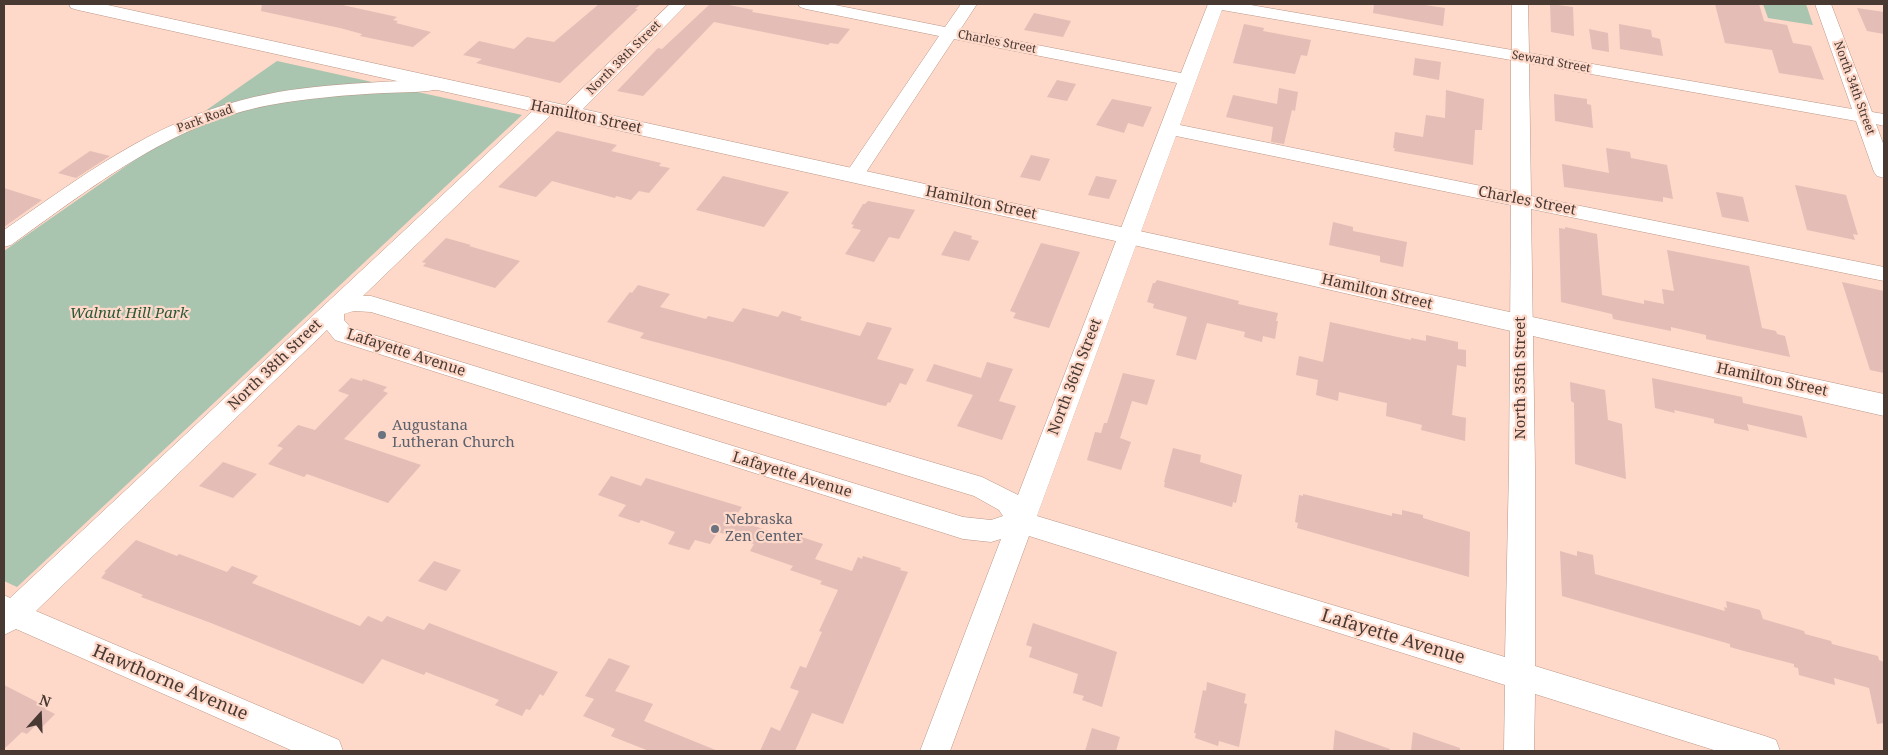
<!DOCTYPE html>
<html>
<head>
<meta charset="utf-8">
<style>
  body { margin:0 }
  #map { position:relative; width:1888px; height:755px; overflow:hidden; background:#fed8c8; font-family:"Noto Serif",serif }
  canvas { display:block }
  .frame { position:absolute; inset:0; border:5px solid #483933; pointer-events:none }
  .north { position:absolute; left:15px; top:690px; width:50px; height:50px; -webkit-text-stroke:4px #fed8c8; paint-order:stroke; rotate:20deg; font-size:14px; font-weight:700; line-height:20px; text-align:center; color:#483933 }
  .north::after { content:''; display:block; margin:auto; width:18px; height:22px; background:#483933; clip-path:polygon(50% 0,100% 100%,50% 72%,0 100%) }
</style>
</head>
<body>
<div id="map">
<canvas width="1888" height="755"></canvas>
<div class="frame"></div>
<div class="north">N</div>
</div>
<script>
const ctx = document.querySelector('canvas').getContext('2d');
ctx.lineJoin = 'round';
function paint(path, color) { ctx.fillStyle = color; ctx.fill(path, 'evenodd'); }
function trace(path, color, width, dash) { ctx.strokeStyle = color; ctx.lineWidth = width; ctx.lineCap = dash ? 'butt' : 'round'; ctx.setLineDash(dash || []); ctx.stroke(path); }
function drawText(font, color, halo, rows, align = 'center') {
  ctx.font = font + ' "Noto Serif",serif'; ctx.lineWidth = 4.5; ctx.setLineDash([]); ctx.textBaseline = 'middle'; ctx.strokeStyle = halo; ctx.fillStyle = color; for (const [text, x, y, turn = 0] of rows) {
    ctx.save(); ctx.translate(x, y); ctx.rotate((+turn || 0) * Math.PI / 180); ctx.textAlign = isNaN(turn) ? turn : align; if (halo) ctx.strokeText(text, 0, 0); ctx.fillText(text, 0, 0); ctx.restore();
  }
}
const green = new Path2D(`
  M1763,4H1806L1813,25L1768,18Z
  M277,61L522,115L17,587L4,581V251Z`);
const building = new Path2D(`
  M262,4H338L397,17L393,20L398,21L396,23L431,32L413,47L360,36L362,34L340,28L261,11Z
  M599,4H641L635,9H638L560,83L476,63L482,59L463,55L479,41L514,49L527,37L554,42Z
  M710,4H731L729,5L753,10L752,12L850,29L838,44L830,43L828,45L714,22L643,96L617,91L658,48L662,49Z
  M1374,4H1418L1445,8L1443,26L1373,13Z
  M1550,4L1573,7L1574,36L1551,32Z
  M1715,4H1759L1764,21L1787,25L1793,43L1811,46L1824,80L1779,73L1772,50L1725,43Z
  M1857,8L1884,12V34L1867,31Z
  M1034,13L1071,21L1063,37L1024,30Z
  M1244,24L1264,28L1263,31L1311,40L1307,56L1301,55L1295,74L1233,63Z
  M1619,24L1651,30L1652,37L1660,39L1663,56L1620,49Z
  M1589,29L1608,33L1609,52L1592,49Z
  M1415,58L1441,62L1439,80L1413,75Z
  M1057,80L1076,84L1067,101L1047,97Z
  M1279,88L1298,92L1295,111L1292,110L1284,144L1271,142L1273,127L1226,117L1233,95L1277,104Z
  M1446,90L1484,99L1482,130H1475L1473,165L1394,151L1395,148H1393L1395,132L1423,137L1426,115L1445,118Z
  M1554,94L1587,99V104L1591,105L1593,128L1555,121Z
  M1112,99L1152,107L1143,127L1128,123L1124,133L1096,125Z
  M557,131L617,145L611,151L661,163L659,166L670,168L649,193L639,191L631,200L616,196L615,198L552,181L536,197L498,187Z
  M1606,148L1630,152L1631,158L1667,165L1673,199L1663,197V202L1564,187L1562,164L1609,173Z
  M90,151L110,156L76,178L58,173Z
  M1031,155L1050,159L1040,181L1020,177Z
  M723,176L768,187L789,192L764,227L696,210Z
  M1096,176L1117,180L1109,199L1088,195Z
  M1795,185L1846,195L1858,235L1853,234L1855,240L1807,230Z
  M4,188L42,200L4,227Z
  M1716,192L1743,197L1749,222L1722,217Z
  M868,201L915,210L899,239L889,237L874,262L845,254L861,230L852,228L854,225L851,224L863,204H865Z
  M1333,222L1353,227V231L1407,242L1403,267L1380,262V256L1329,245Z
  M1565,227L1597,234L1602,295L1644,304V300L1664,304L1662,289L1674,291L1667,250L1749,266L1762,328L1776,331L1777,334L1785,336L1790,357L1706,339V335L1671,327V331L1613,319L1612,314L1561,302L1559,228L1565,229Z
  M954,231L972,236L971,239L979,241L969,261L941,255Z
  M446,238L471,245L469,246L520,261L495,288L423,266L426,263L422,262Z
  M1041,243L1080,252L1049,328L1013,318L1016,313L1010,311Z
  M1157,280L1239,301L1238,304L1278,313L1276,321H1278L1275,339L1263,336L1262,342L1244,337L1245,332L1207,323L1196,360L1176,355L1187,317L1153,308L1154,304L1147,302L1153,283H1155Z
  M1842,282L1884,291V373L1870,370Z
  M638,285L670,294L660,307L706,319L708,316L733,322L743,308L778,317L782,311L802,317L800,320L860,336L867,322L892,328L877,359L914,369L906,385L900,383L890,403L888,402L886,406L880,405L727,361L640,338L644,333L607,322L630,292L632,293Z
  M1330,322L1411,340V338L1426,341V335L1458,342V349L1466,350V367L1457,365L1452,415L1466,418L1465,441L1421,430L1422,425L1386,416L1387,403L1339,392L1338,401L1316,395L1318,380L1296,375L1299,356L1323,362Z
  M987,362L1013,369L999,401L1016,406L1002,440L957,426L973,395L926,381L934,364L981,378Z
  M1123,373L1155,380L1147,405L1132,401L1120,438L1131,442L1121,470L1087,460L1095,432L1101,433L1104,423H1107Z
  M351,378L362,381L363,379L387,387L383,391L388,393L344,439L421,465L388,503L307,474L304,477L268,464L283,448L277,446L298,425L315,430L349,395L338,391Z
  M1652,378L1742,397L1743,403L1802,416L1807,438L1747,424L1749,431L1714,423V419L1674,410L1675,413L1655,408Z
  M1570,382L1605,390L1608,420L1622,424L1626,479L1575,464L1574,403L1571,401Z
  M1173,448L1201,455L1200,462L1242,475L1236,503L1233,502L1232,507L1164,487L1165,482H1164Z
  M223,462L257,474L233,498L199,486Z
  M611,476L641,486L646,478L742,507L734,519L783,536L786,532L823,544L815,559L852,571L858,557L862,559L863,556L901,568L900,570L908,572L843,724L812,713L795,751H760L771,727L780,731L799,691L790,688L800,666L806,668L822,632L819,631L838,590L820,584L822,581L790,570L793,566L750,551L754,544L718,532L710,544L695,540L689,550L668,544L675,532L641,520L639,523L618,516L626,505L598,495Z
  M1303,494L1392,516V513L1402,515V510L1423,515V518L1470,532L1469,577L1297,528L1298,523L1295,522L1299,495L1303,496Z
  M136,540L177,556L179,554L227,572L232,566L258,576L252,583L360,626L368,616L382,622L387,616L424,630L429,623L558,672L543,696L540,694L530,710L526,709L522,716L495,705L499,700L426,672L424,675L382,659L363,684L211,623L141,597L143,595L101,578L106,572H104Z
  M1560,551L1577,556V551L1593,555L1595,574L1725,611L1724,607L1727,608L1726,601L1760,610L1763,619L1804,631L1805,634L1831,641L1832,644L1878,656L1879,660L1884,662V723L1877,724L1869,688L1834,678L1835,685L1799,675L1798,668L1794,667V664L1744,651L1730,647V644L1562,596Z
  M434,561L461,570L446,591L418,581Z
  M1033,623L1117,652L1102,707L1082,700L1084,696L1073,693L1078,674L1029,657L1032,647L1026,645Z
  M609,658L630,666L615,691L653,704L644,721L718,751H649L611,736L615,729L583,716L594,699L585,696Z
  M1207,682L1246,694L1244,703L1247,704L1239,747L1219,741L1218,746L1195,738L1196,733H1194L1203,690L1206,691Z
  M4,685L47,707L45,709L55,714L41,728L35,726L27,734L22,732L4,749Z
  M1092,728L1120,737L1116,751H1085Z
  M1335,730L1390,749L1389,751H1333Z
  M1413,732L1460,748V751H1411Z`);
const street = new Path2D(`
  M670,4H687L575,117L568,119L561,117L559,113L561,109Z
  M798,4H830L945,27L961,4H977L960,30L1181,73L1208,4H1245L1512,50V4H1528L1529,53L1852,109L1815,4H1831L1872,112L1884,114V126L1876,124L1884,146V178L1877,176L1874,172L1856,121L1529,63L1531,196L1884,267V281L1531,209L1535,468V666L1765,736L1776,740L1780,751H1717L1535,694L1534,751H1504L1505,685L1029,536L950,751H920L1001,539L991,542L963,539L335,340L327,330L36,611L339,740L343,751H293L16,629L4,635V595L10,598L539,105L546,103L553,105L555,109L553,113L363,296H371L982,477L1018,495L1177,83L954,39L861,180L854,182L847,180L844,176L939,36L806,9L800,7ZM1222,10L1511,60V192L1180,125ZM1176,136L1511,205L1509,468L1505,657L1037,516ZM354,311L371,312L974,496L999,510L1003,516L991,520L963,517L351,328L344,320V314Z
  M438,79L444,80L447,84L444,88C425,93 404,92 384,93C346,95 308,98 270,105C172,123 91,188 11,245L4,247V230C79,178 152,123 242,100C306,83 373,83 438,79Z`);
const secondary = new Path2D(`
  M69,4H103L1884,394V416L1129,244L78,10L71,8Z`);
const markers = [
  [382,435,5,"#6b7280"],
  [715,529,5,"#6b7280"]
];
const farStreetnames = [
  ["Charles Street",997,42,11],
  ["North 38th Street",624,58,-45],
  ["Seward Street",1551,62,10],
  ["North 34th Street",1854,88,70],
  ["Park Road",205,119,-20]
];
const streetNames = [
  ["Hamilton Street",586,117,12],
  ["Charles Street",1527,201,11],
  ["Hamilton Street",981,203,12],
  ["Hamilton Street",1377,292,13],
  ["Lafayette Avenue",406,353,18],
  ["North 38th Street",275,365,-44],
  ["North 36th Street",1075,377,-69],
  ["North 35th Street",1521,378,-90],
  ["Hamilton Street",1772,380,12],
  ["Lafayette Avenue",792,475,17]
];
const parkNames = [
  ["Walnut Hill Park",129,314]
];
const worshipNames = [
  ["Augustana",392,426],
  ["Lutheran Church",392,443],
  ["Nebraska",725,520],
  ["Zen Center",725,537]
];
const nearStreetnames = [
  ["Lafayette Avenue",1393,637,17],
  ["Hawthorne Avenue",170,683,23]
];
paint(green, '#a9c4af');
paint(building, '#e3bdb6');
trace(street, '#b99787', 1);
trace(secondary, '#b99787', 1);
paint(street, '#fff');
paint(secondary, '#fff');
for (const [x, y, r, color] of markers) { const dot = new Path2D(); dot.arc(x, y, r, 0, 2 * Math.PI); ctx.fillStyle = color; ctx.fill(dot); trace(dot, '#fed8c8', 2); }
drawText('12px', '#483933', '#fed8c8', farStreetnames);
drawText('15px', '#483933', '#fed8c8', streetNames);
drawText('italic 15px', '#2a5939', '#fed8c8', parkNames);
drawText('15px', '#5b616d', '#fed8c8', worshipNames, 'left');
drawText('18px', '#483933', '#fed8c8', nearStreetnames);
</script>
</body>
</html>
